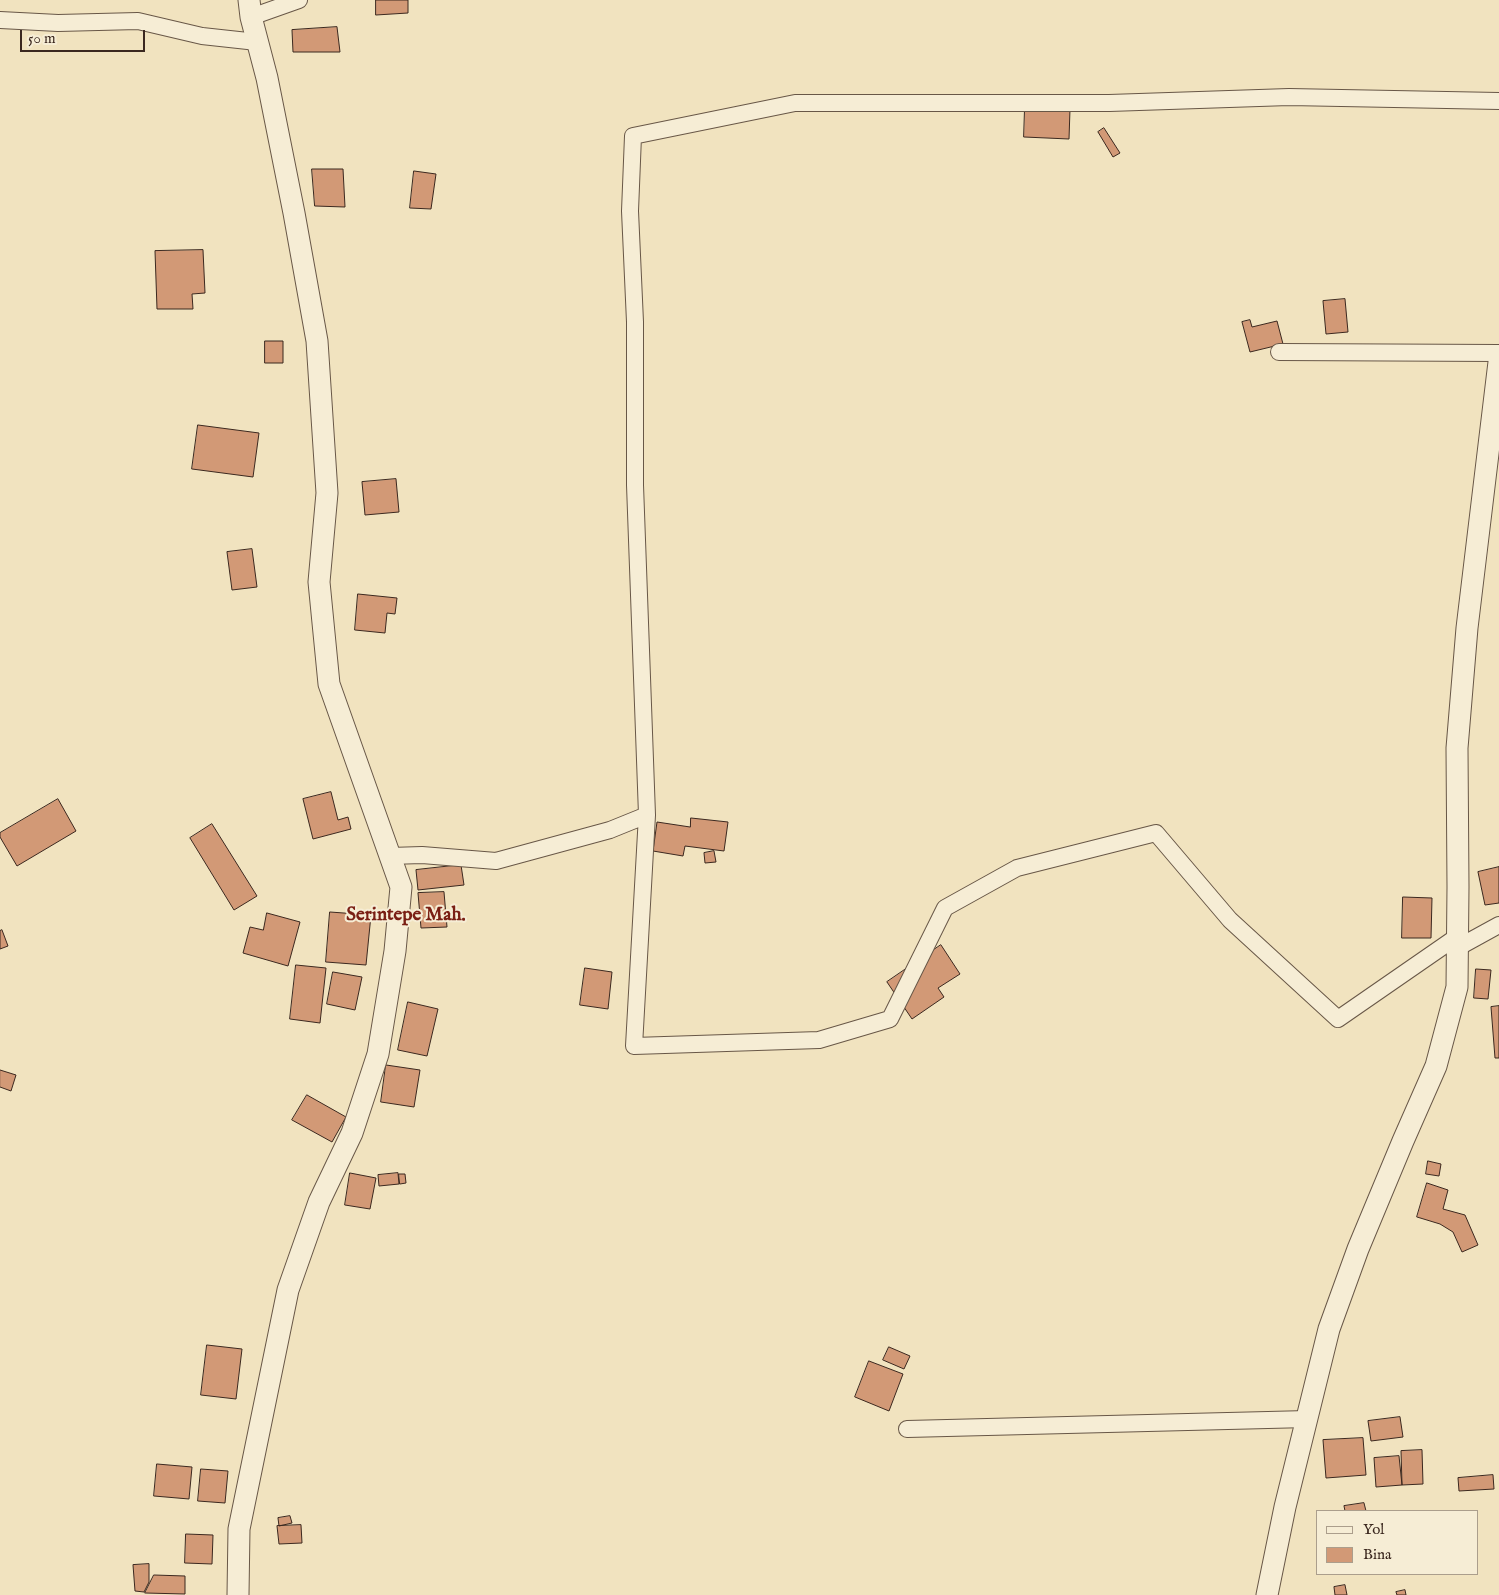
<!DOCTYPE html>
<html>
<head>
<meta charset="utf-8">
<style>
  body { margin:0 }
  #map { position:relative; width:1499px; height:1595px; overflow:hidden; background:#f1e3bf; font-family:"IM FELL English",serif }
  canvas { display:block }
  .legend { position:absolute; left:1316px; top:1510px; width:162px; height:65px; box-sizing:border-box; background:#f6edd5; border:1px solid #ab9e8c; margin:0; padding:6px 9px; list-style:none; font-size:15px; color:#3b281f }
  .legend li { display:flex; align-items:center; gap:10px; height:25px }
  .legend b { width:25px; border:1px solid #ab9e8c }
  .scale { position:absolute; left:20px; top:30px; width:125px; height:22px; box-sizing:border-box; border:2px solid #3b281f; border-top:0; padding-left:6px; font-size:15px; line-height:18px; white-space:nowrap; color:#3b281f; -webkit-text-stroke:4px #f6edd5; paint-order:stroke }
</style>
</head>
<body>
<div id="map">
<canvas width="1499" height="1595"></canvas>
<ul class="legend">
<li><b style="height:6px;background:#f6edd5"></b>Yol</li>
<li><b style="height:14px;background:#d29976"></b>Bina</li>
</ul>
<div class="scale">50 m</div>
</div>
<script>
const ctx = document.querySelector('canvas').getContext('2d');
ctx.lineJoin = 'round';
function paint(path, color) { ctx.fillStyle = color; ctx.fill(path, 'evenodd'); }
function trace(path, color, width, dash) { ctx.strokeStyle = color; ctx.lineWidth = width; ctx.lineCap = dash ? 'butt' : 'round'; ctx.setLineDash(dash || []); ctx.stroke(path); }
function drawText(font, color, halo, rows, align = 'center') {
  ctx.font = font + ' "IM FELL English",serif'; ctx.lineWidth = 4; ctx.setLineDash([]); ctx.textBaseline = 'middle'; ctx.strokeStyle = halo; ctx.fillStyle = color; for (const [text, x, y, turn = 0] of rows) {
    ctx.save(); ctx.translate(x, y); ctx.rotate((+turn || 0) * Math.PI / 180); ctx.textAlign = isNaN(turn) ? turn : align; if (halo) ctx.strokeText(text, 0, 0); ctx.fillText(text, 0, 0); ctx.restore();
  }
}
const building = new Path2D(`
  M376,0H408V13L376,15Z
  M337,27L340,52H293L292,30Z
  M1025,107L1070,109L1069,139L1024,137Z
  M1104,128L1120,153L1113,157L1098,132Z
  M312,169H343L345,207L315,206Z
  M414,171L436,174L431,209L410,208Z
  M203,250L205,293L192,294L193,309H157L155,251Z
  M1345,299L1348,332L1326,334L1323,301Z
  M1250,320L1252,327L1277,321L1283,344L1250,352L1242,322Z
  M265,341H283V363H265Z
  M198,425L259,433L253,477L192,469Z
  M396,479L399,512L365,515L362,482Z
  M252,549L257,587L232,590L227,552Z
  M358,594L397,598L395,614L387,613L385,633L355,630Z
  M331,792L338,820L348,817L351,829L313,839L303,799Z
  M58,799L76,831L17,866L0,837V833Z
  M691,818L728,822L724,851L685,846L683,856L653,851L657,822L690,827Z
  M212,824L257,896L234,910L190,838Z
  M714,851L716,862L705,863L704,853Z
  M461,865L464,885L418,890L416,870Z
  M1499,867V903L1485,905L1478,872Z
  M444,892L447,927L421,928L418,893Z
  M1403,897L1432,898L1431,938H1402Z
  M330,912L371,915L366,965L326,962Z
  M267,913L300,922L288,966L243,953L250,927L263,930Z
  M2,930L8,946L0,949V931Z
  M941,945L960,974L938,988L944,997L912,1019L887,982Z
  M296,965L326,968L320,1023L290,1019Z
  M585,968L612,972L608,1009L580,1005Z
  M1476,969L1491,970L1488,999L1474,998Z
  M333,972L362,977L355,1010L327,1004Z
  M408,1002L438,1009L427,1056L398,1050Z
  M1499,1006V1058H1495L1491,1007Z
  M386,1065L420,1070L414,1107L381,1102Z
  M0,1070L16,1075L11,1091L0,1087Z
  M307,1095L346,1117L332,1142L292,1120Z
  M1428,1161L1441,1164L1439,1176L1426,1174Z
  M350,1173L376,1178L370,1209L345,1205Z
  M398,1173L399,1184L379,1186L378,1175Z
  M399,1174H405L406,1183L400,1184Z
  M1427,1183L1448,1190L1443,1209L1465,1215L1478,1245L1462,1252L1453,1232L1440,1224L1417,1217Z
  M207,1345L242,1349L236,1399L201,1395Z
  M889,1347L910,1356L904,1369L883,1360Z
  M869,1361L903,1374L889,1411L855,1397Z
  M1400,1417L1403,1437L1371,1441L1368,1421Z
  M1363,1438L1366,1475L1326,1478L1323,1440Z
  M1422,1450L1423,1484L1402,1485L1401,1451Z
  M1399,1456L1402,1485L1376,1487L1374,1458Z
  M157,1464L192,1467L189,1499L154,1496Z
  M201,1469L228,1471L225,1503L198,1501Z
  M1493,1475L1494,1489L1459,1491L1458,1478Z
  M1364,1503L1366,1511H1345L1344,1506Z
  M290,1516L292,1523L279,1526L278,1518Z
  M301,1525L302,1543L279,1544L277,1526Z
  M186,1534L213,1535L212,1564L185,1563Z
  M149,1564V1582L144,1592L135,1591L133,1565Z
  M154,1575L185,1576V1594L145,1593Z
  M1345,1585L1347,1595H1335L1334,1587Z
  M1405,1590L1406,1595H1397L1396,1592Z`);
const minor = new Path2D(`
  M251,17L299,0
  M0,20L58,23L138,21L202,36L257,42
  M1279,352L1499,353
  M647,815L634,1046L819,1040L890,1019L945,908L1017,868L1156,833L1230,920L1338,1019L1458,936
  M390,856L422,855L496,861L610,830L647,815L635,485V322L630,211L633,136L795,103H1109L1289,97L1499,101
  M1457,948L1499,925
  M907,1429L1308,1419`);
const tertiary = new Path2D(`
  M238,1595L239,1529L288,1290L319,1202L352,1133L378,1054L395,951L401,887L329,684L319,582L327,493L317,341L294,213L267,78L251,17L249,0
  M1267,1595L1285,1507L1329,1329L1358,1249L1403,1141L1436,1066L1457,987L1458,887L1457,748L1467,628L1499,362`);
const districtNames = [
  ["Serintepe Mah.",406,916]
];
paint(building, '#d29976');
trace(building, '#3b281f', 1);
trace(minor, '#685747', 18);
trace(tertiary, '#685747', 23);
trace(minor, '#f6edd5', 16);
trace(tertiary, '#f6edd5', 21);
drawText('bold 19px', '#7a1f14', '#f6edd5', districtNames);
</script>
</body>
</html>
